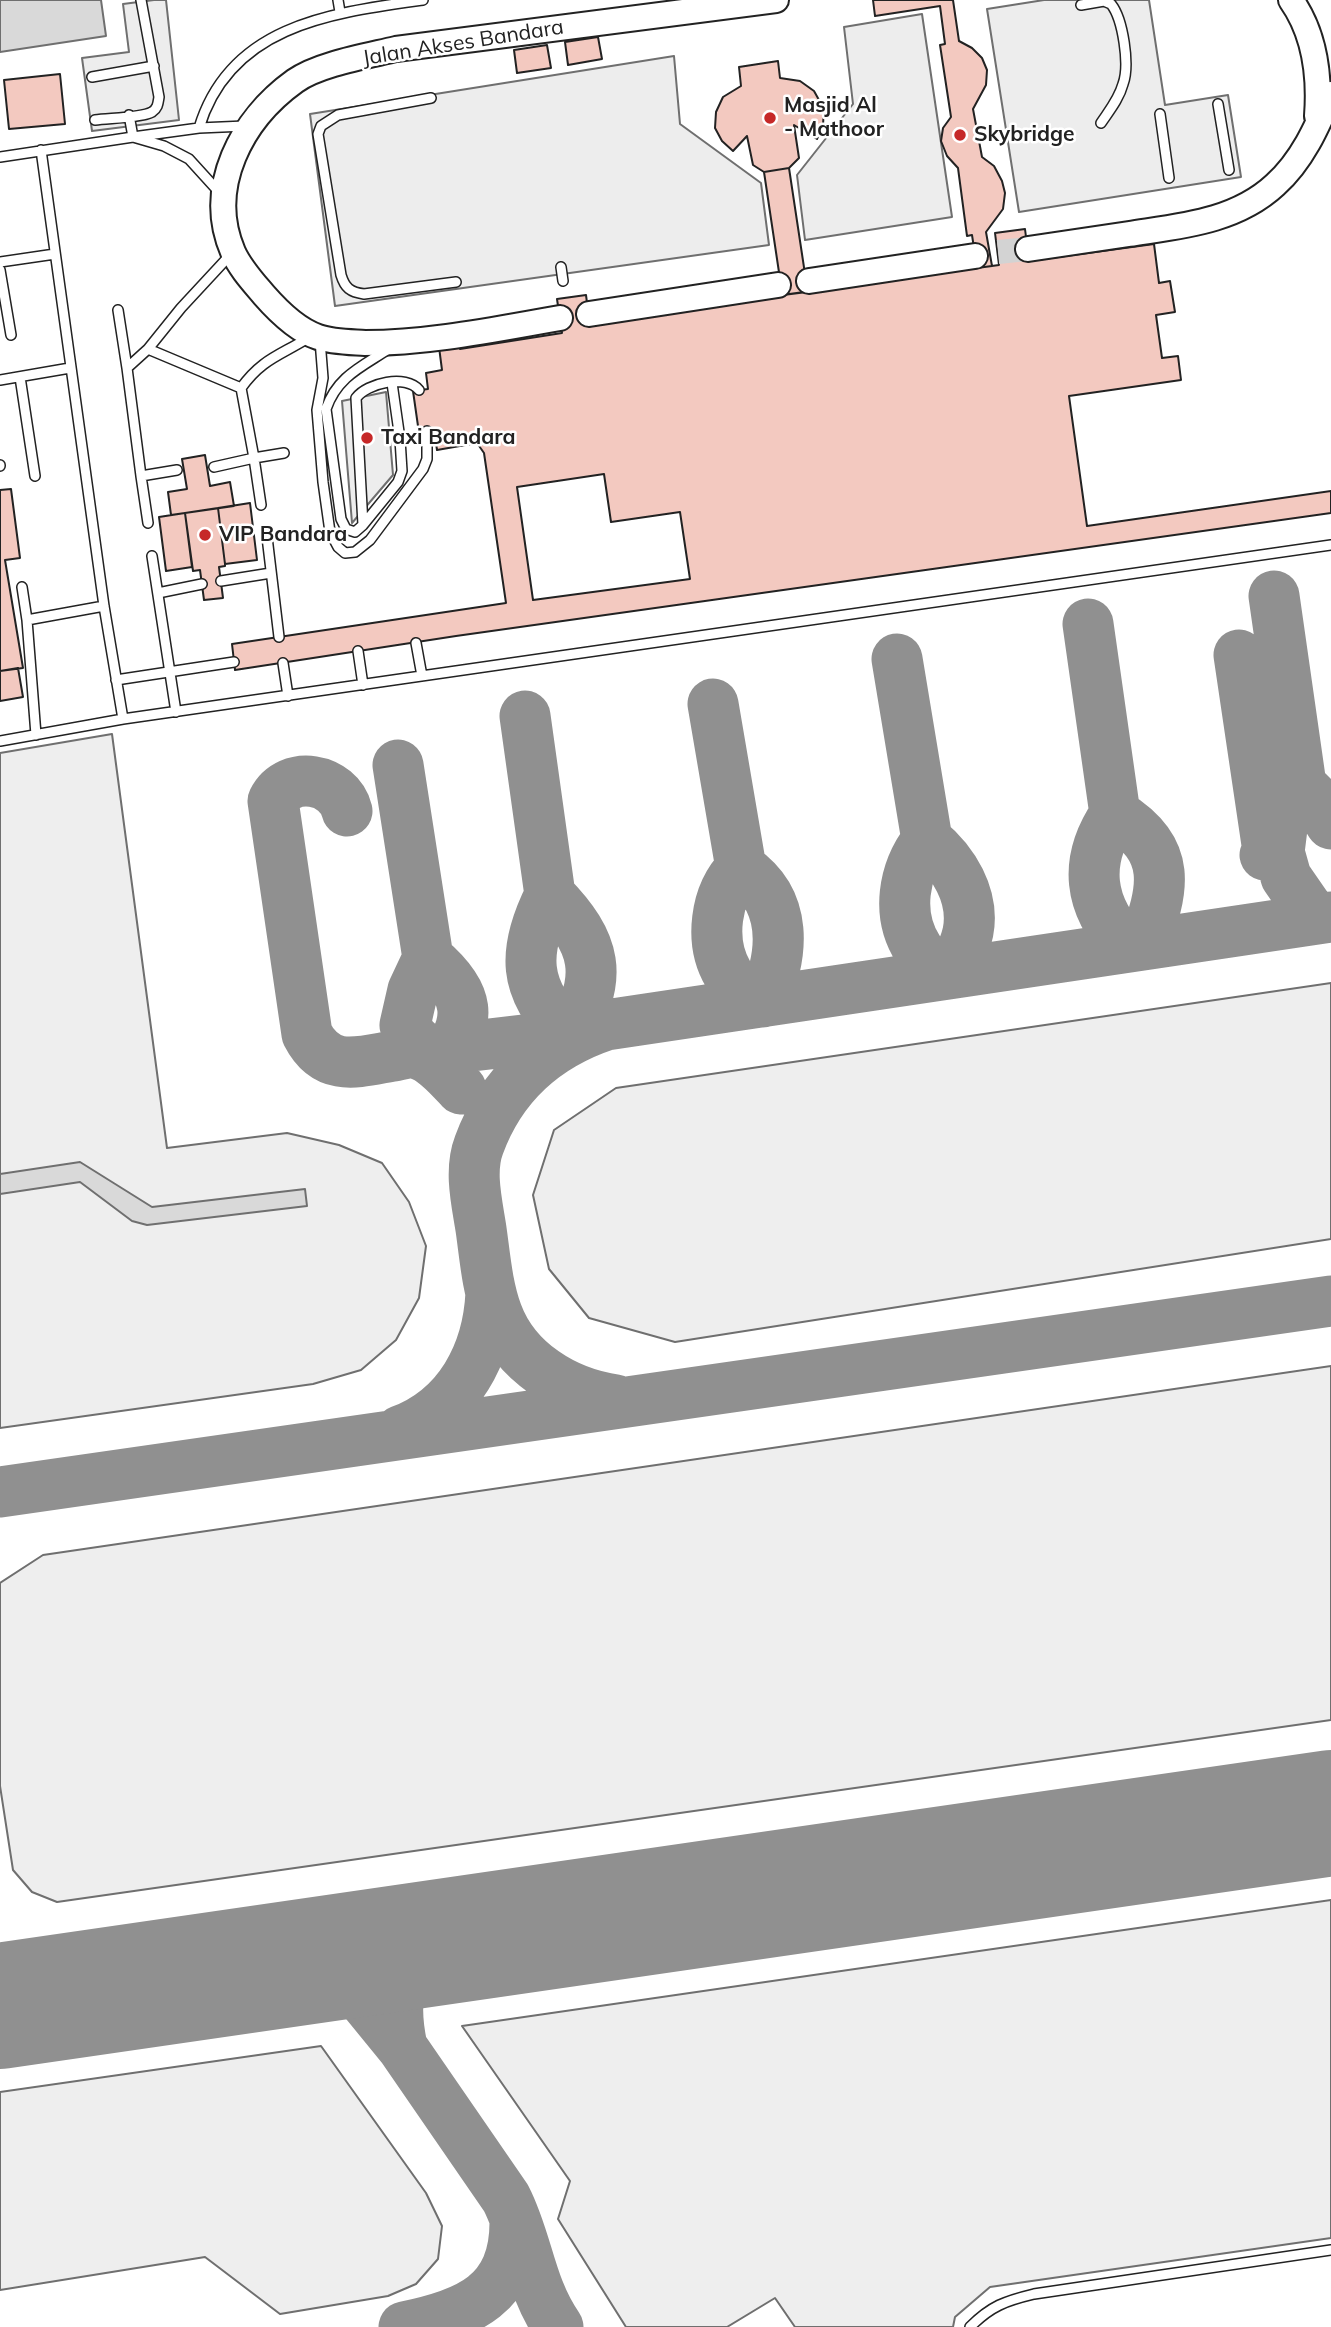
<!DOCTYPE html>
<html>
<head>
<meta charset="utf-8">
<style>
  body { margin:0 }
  canvas { display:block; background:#fff }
</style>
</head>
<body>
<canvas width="1331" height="2327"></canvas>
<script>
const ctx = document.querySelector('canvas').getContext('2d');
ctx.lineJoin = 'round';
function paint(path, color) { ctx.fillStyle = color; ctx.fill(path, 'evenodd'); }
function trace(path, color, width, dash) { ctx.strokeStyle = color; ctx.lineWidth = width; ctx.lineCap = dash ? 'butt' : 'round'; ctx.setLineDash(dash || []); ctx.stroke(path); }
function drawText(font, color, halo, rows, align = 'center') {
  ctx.font = font + ' Mulish,sans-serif'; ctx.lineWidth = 5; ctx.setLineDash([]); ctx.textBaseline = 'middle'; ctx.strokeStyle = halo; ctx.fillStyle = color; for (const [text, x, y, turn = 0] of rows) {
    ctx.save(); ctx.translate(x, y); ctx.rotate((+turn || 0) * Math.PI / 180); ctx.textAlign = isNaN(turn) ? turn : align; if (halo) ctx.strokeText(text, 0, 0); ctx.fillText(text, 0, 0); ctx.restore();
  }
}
const green = new Path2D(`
  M112,734L167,1148L287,1133L339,1145L382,1163L409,1202L426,1246L419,1298L396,1340L361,1370L313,1384L0,1428V753Z
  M1331,983V1239L675,1342L589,1318L549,1269L533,1195L554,1130L616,1088Z
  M1331,1366V1720L57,1902L32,1892L13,1870L0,1786V1583L43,1555Z
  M1331,1900V2238L990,2287L955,2317L953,2327H795L775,2298L727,2327H626L558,2219L570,2181L462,2026Z
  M321,2046L426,2193L442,2226L438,2259L416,2284L388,2296L280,2314L205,2257L0,2290V2092Z`);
const parking = new Path2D(`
  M154,0H166L179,120L92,131L82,58L129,52L123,4Z
  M1044,0H1149L1165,105L1228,95L1241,177L1019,212L987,9Z
  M922,14L952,217L805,240L797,175L853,104L844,27Z
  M674,56L680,124L761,183L769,245L335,306L310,114Z
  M386,392L393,475L352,523L342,401Z`);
const water = new Path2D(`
  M0,0H101L106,36L0,52Z
  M80,1162L152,1207L305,1189L307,1206L147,1225L132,1221L80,1182L0,1194V1174Z`);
const taxiway = new Path2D(`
  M1274,596L1301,785L1283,820L1279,852L1286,877L1315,919
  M1088,624L1115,814C1083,861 1088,906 1128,947
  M1239,655L1268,851L1265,855
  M897,659L927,840C903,871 896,915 918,949C924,958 931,967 938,975
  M713,704L741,868C715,894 709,942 728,974C735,985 744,994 753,1003
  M525,716L550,895C596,942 605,978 569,1035C522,989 522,951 550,895
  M398,765L428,958L413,990L405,1025L413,1038L447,1069
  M1301,785L1316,800L1331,824
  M347,811C339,778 289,769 273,801L307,1034C327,1073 358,1062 393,1056C399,1055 408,1052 414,1053C432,1056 450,1077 461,1089
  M1115,814C1174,850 1164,889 1143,945
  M927,840C953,861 975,896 968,932C965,946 958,960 953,973
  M741,868C789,901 784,954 763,1002
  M428,958C470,993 474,1020 441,1063
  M413,1053L574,1034
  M616,1400C565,1393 515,1362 497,1313C487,1286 485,1257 481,1229C477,1203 469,1171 479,1145C501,1085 546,1045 606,1025L1331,917
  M400,1431C459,1409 488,1354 491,1293
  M0,1492L1331,1301
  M274,1966L325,1972L337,1978L362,1998L402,2047L506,2198C528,2241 529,2285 558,2327
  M0,1973L27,1991L62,1997
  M402,2047C395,2013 392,1970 429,1953C442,1946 457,1943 471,1938
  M404,2327C468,2314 516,2295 515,2220`);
const runway = new Path2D(`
  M0,2006L1331,1813`);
const building = new Path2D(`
  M873,0H953L959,41L972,48L982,58L987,70L986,85L973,109L982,157L994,166L1002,181L1005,193L1003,209L986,232L992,266L977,268L972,235L967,236L958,168L947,156L941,141L943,128L951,117L940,45L945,44L940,6L875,16Z
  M598,37L602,59L568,65L565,42Z
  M547,45L551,68L517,73L514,50Z
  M778,61L780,78L800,81L814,91L824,109L823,125L817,139L794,125L799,158L789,168L764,172L753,165L747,136L733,151L722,141L715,128L716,112L723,97L741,86L739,67Z
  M60,74L65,124L9,129L4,80Z
  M789,168L805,274L815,291L775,296L780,279L764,172Z
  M1025,229L1029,261L1154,244L1159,283L1170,281L1175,312L1156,315L1162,358L1178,356L1181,380L1069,396L1087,526L1331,491V513L456,636L235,670L232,644L506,603L484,453L477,443L437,450L434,430L419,433L413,391L428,389L426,373L442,370L439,347L459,344L460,349L562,333L557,299L586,295L590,326L775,296L999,265L995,233ZM604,474L611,522L680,512L690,579L533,600L517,487Z
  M205,455L210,486L230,482L234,506L171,515L168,492L187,489L182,459Z
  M11,489L20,558L5,560L23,668L0,671V490Z
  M250,503L257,560L225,564L218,508Z
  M218,508L225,564V566L219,567L223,598L204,600L200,570L193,571L185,513Z
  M185,513L192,567L166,571L159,517Z
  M18,668L23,697L0,701V671Z`);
const secondaryTunnel = new Path2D(`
  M998,252L1028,249`);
const lane = new Path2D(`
  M338,0L340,12
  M1081,5L1104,1L1111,4C1123,19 1130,65 1123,84C1119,99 1109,111 1101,123
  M92,77L154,66
  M431,98L338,115L321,126L318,134L341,275C345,288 350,292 364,294L456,282
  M1218,104L1229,170
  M1160,114L1169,178
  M129,115L133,137L199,128L245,126
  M95,120C109,118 141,118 152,112C158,108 158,103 159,97L141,0
  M199,128C230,25 331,13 423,0
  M0,157L133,137L164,146L189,159L219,192
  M0,262L55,254
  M561,267L563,281
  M0,270L11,335
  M118,310L127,368
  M320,340L323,378L317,410L323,482L330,532L338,547L345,553L355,552L370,540L423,469L427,459V431
  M148,349L127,368L141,476L177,470
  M387,350C361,367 337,377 326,409L341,519L346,529L355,532L363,525L398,482L402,471L400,439L392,383
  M20,377L35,476
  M0,380L70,368
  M241,388C262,359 279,356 308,338
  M0,465V466
  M214,467L254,458L241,388L148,349L181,308L232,253
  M141,476L148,523
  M261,505L254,458L284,453
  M363,525L356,398C367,383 406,374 419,390
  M267,537L279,637
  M152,556L176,712
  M221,581L271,573
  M22,587L27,620
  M158,593L202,584
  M416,643L422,676
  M358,651L363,685
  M283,663L288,696
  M116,680L234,662
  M123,719L1331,545
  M36,735L27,620L104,606
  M0,741L123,719L104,606L41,150
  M970,2327C991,2306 1005,2301 1034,2294L1331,2250`);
const secondary = new Path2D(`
  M1291,0C1315,34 1320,76 1317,116
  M1028,249C1061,244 1095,239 1129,234C1180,226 1235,222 1275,185C1302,161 1317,127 1331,94
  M809,281L975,256
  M589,314L778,285
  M560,318C496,329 430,343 365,343C350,342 332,342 318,337C297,330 278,311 264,295C253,282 240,268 233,252C205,187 242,119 295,81C319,64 367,56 396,49L776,0`);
const markers = [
  [770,118,7,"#c62828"],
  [960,135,7,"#c62828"],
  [367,438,7,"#c62828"],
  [205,535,7,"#c62828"]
];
const streetNames = [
  ["Jalan Akses Bandara",463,43,-9]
];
const poiNames = [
  ["Masjid Al",784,106],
  ["- Mathoor",784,130],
  ["Skybridge",974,135],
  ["Taxi Bandara",381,438],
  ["VIP Bandara",219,535]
];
paint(green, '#eee');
trace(green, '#6f6f6f', 2);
paint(parking, '#ededed');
trace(parking, '#6f6f6f', 2);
paint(water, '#d9d9d9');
trace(water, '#6f6f6f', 2);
trace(taxiway, '#909090', 51);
trace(runway, '#909090', 126);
paint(building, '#f3c9c0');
trace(building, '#222', 2);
trace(secondaryTunnel, '#d3d3d3', 24, [24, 12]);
trace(lane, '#222', 12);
trace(secondary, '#222', 28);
trace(lane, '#fff', 9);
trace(secondary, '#fff', 24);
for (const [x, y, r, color] of markers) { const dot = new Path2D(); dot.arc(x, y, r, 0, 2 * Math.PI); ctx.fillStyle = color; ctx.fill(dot); trace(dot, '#fff', 2.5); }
drawText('21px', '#222', '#fff', streetNames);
drawText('bold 21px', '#222', '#fff', poiNames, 'left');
</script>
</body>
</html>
